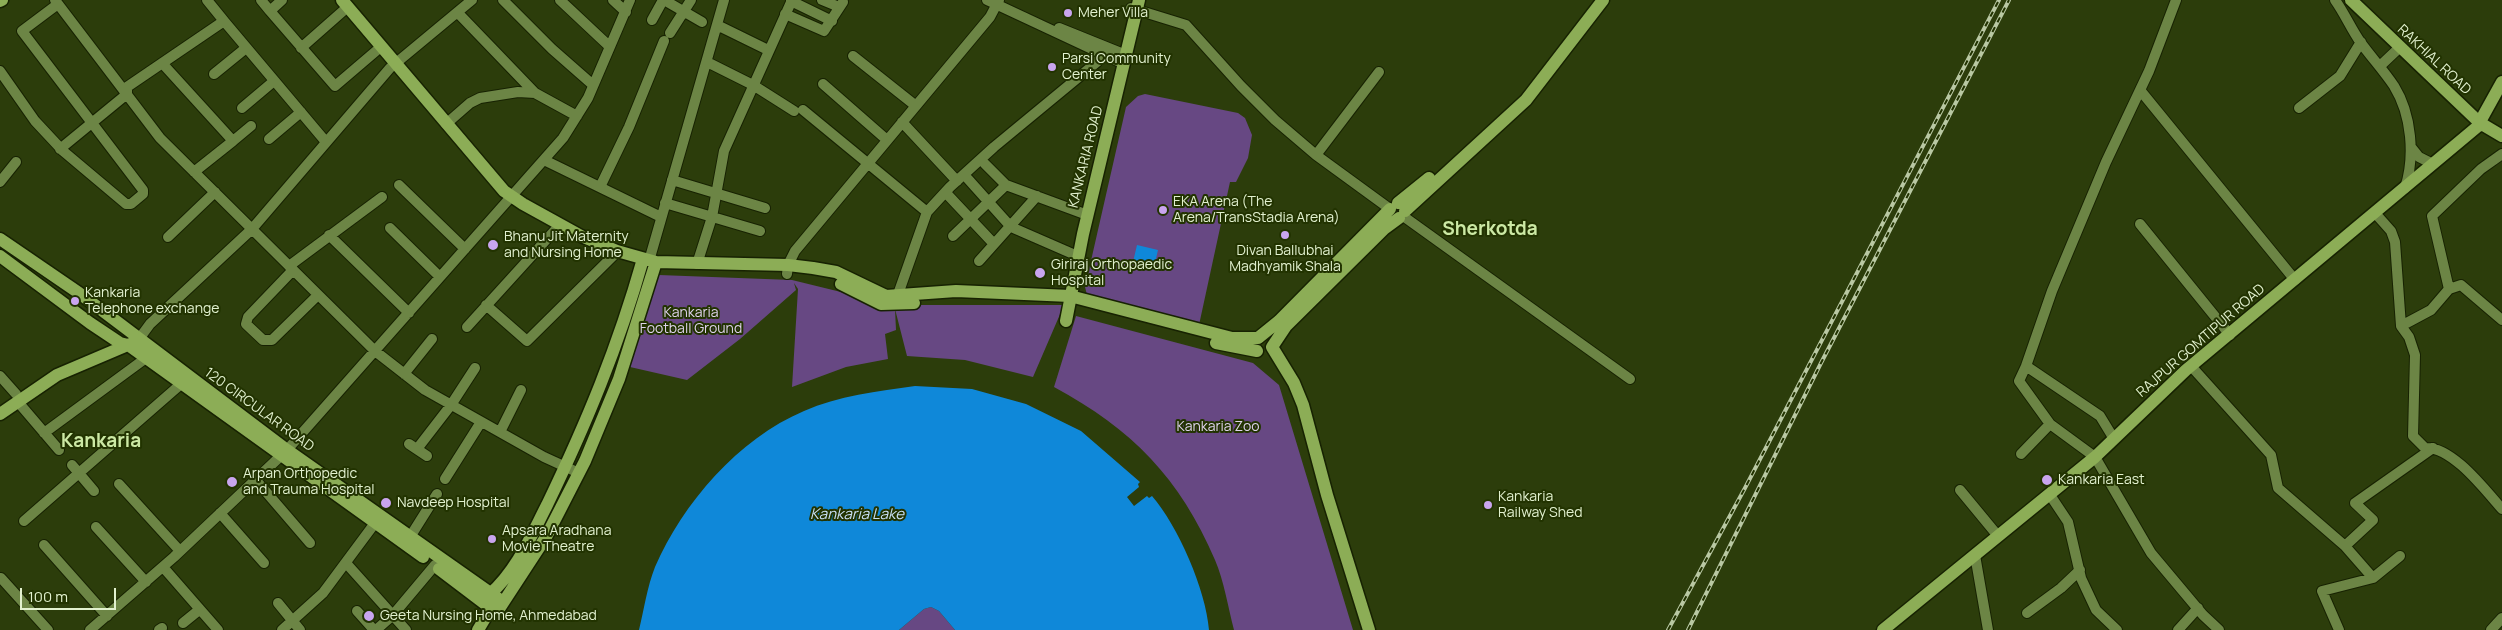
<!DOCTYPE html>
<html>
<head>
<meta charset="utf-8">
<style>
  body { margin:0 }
  #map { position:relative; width:2502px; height:630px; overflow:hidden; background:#2c3d0b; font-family:Manrope,sans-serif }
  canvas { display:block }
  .scale { position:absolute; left:20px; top:588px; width:96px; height:22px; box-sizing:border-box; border:2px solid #e2f1cf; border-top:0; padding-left:6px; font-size:15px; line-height:18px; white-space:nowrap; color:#e2f1cf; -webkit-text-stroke:4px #230; paint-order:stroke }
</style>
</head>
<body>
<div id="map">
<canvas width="2502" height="630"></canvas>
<div class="scale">100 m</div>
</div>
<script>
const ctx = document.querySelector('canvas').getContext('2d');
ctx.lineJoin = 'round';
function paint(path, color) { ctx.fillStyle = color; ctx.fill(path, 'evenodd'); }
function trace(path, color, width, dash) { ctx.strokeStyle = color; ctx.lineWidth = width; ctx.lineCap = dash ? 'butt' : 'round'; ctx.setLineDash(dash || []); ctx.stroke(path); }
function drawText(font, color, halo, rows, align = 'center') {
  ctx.font = font + ' Manrope,sans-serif'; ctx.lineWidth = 4; ctx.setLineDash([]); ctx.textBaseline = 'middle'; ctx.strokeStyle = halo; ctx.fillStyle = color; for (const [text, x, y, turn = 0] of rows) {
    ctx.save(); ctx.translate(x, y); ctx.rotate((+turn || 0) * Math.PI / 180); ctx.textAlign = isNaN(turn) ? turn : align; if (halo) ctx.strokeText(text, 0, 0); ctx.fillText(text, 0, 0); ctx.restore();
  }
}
const green = new Path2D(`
  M1145,94L1238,113L1245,118L1252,135L1248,158L1236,182H1230L1199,325L1087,295L1085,287L1126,107L1138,96Z
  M659,275L792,280L894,305H1064L1033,377L965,360L907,356L895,309L896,330L885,334L888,359L846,367L792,387L798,289L794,283L796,290L740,339L687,380L630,367Z
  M1076,316L1253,363L1279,385L1353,630H1234C1228,607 1224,581 1215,560C1180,478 1132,429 1054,387Z
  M931,607L939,611L955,630H899L924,609Z`);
const water = new Path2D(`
  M1137,245L1158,250L1154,267L1133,262Z
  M915,386L972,389L1026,404L1081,431L1140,482L1138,484L1139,487L1127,497L1134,506L1147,496L1149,498L1152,496C1178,526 1206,590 1209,630H955L939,611L931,607L924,609L899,630H639C644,610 647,587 655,567C683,503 738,439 804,411C838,396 878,391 915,386Z`);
const minor = new Path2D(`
  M55,0L160,138L375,351L425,390L544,457L579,473
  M207,0L224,21
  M261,0L270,11L282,0
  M503,0L552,49L593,85
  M560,0L609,46
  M613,0L626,12
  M664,0L702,22
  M822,0L839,7
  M987,0L1124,64
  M2335,0C2345,14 2351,29 2361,43C2372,58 2384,71 2394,86C2412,115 2415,157 2405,188
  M791,1L832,21
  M1131,8L1186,25L1241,86L1275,120L1316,155L1390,209
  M270,11L335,86L376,51
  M458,13L535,93
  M785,14L824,31L843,2
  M652,20L663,0
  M717,25L768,50
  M1059,28L1126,55
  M670,33L691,0
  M301,48L343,11
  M853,56L916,106
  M707,62L753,85L794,111
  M162,63L233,141L194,172
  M2380,66L2399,48
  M0,71L35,121L63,151L126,204H131L143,194V190L22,31L58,4
  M214,74L246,48
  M823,84L887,140
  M2140,90L2295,280
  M242,108L274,81
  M2299,108L2340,76L2361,42
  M803,110L927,212
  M902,122L957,181
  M446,124L470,103L480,98L518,92L535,93L577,116
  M269,139L301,112
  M233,141L251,126
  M2411,147L2419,157L2433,164
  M60,149L127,94V87L224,21L326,142
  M1316,155L1379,72
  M544,160L661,217
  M985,164L1006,185L1082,213
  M968,179L1011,227L1073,254
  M672,180L765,208
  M0,182L16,162
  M399,185L465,249
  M600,187L629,127L664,41
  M946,193L994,244
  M665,203L760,231
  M2375,213L2391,231L2395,242L2401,326L2409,337L2415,355L2413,436L2425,448C2452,446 2485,490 2502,509
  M1403,216L1630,379
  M2140,224L2230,335
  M390,228L440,277
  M329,235L409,313
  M953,236L1006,185
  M168,237L215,192
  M649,261L724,0
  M979,261L1037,196
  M697,264L712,217L724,151L792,0
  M289,266L382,197
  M293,270L248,317L246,324L263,340H272L318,295
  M787,274L788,265L795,251L990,17L999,0
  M2449,289L2461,285L2502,320
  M896,300L927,212L950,187L994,147L1097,62L1102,55
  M486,305L527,341L613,256
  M2401,326L2431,310L2449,289L2432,216L2481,169L2502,154
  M467,327L556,229
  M139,339L150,324L252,229L390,68L472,0
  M2191,366L2271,455L2278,488L2345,546
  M404,374L432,339
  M0,376L16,394
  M18,402L59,450
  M2050,424L2095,457L2151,553L2203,615L2219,630
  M500,432L521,390
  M44,433L146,358
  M2114,439L2100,416L2026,366L2052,291L2106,162L2149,71L2176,0
  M409,444L427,456
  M417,449L451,405L475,368
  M2021,454L2050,424L2019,381L2026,366
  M72,465L94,491
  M255,479L310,543
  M445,479L481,422
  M119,484L180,551
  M1960,490L1998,536
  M2050,495L2068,522L2081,578L2096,610L2117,630
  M220,513L264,563
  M24,521L181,384
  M96,527L146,582
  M410,537L437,494
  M44,545L107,616
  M1975,555L1988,630
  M346,563L406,630
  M163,567L218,630
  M1,578L48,630
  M2373,578L2345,546L2373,520L2355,503L2433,448
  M278,603L300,630
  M357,611L374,630
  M2027,613L2061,588L2080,570
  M183,623L199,610
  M90,630L174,557L287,450L563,138L588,98L630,0
  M159,630L162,628
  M282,630L323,593L375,523
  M376,630L393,615L435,565
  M2178,630L2198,608
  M2339,630L2322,591L2373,578L2400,556
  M2491,630L2502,618`);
const major = new Path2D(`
  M342,0L504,191L523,204L581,236L617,251L656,262L788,265L813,268L836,272L886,296L956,291L1070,296L1232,338H1258L1279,321L1390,209
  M2351,0L2480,123L2502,136
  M0,1L2,0
  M1398,203L1429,178
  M1405,211L1526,100L1603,0
  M0,239L79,293L287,450L503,602
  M0,256L90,323L120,343L128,345L423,557
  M841,284L881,304L914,303
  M1066,321L1083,234L1139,0
  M1216,343L1257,351
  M0,414L57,375L130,344
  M439,569L497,613
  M499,609L546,537L585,461L619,379L656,262
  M478,630L494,603L490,594C517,570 531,536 547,505C587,422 618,347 643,259
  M1369,630L1327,495L1303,405L1294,383L1272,347L1286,326L1384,229L1399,218
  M1883,630L2095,457L2186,370L2477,127L2502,82`);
const rail = new Path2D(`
  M1668,630L1745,488L1999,0
  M1688,630L1821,363L2009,0`);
const markers = [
  [1068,13,5,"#c9a5ee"],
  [1052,67,5,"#c9a5ee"],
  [1163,210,5,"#c9a5ee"],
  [1285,235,5,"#c9a5ee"],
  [493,245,6,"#c9a5ee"],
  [1040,273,6,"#c9a5ee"],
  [75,301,5,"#c9a5ee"],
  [2047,480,6,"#c9a5ee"],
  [232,482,6,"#c9a5ee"],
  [386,503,6,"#c9a5ee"],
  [1488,505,5,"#c9a5ee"],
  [492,539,5,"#c9a5ee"],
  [369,616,6,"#c9a5ee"]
];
const poiNames = [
  ["Meher Villa",1078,13],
  ["Parsi Community",1062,59],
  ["Center",1062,75],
  ["EKA Arena (The",1173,202],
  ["Arena/TransStadia Arena)",1173,218],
  ["Bhanu Jit Maternity",504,237],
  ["and Nursing Home",504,253],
  ["Divan Ballubhai",1285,251,"center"],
  ["Madhyamik Shala",1285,267,"center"],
  ["Giriraj Orthopaedic",1051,265],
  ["Hospital",1051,281],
  ["Kankaria",85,293],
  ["Telephone exchange",85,309],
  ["Arpan Orthopedic",243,474],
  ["and Trauma Hospital",243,490],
  ["Kankaria East",2058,480],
  ["Kankaria",1498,497],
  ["Railway Shed",1498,513],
  ["Navdeep Hospital",397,503],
  ["Apsara Aradhana",502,531],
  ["Movie Theatre",502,547],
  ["Geeta Nursing Home, Ahmedabad",380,616]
];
const streetNames = [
  ["RAKHIAL ROAD",2434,60,43],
  ["KANKARIA ROAD",1086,157,-76],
  ["RAJPUR GOMTIPUR ROAD",2201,341,-41],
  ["120 CIRCULAR ROAD",259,410,36]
];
const parkNames = [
  ["Kankaria",691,313],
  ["Football Ground",691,329],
  ["Kankaria Zoo",1218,427]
];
const waterNames = [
  ["Kankaria Lake",857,515]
];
const districtNames = [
  ["Sherkotda",1490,230],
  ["Kankaria",101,442]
];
paint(green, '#674883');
paint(water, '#0f88d9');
trace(minor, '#172202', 12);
trace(major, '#172202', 15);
trace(minor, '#6c8545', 10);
trace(major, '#8cad56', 12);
trace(rail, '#b9c8a3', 4);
trace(rail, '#230', 2, [5.5]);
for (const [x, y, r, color] of markers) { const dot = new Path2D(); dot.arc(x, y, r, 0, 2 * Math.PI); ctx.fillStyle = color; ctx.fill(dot); trace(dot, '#230', 2); }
drawText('14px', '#e2f1cf', '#230', poiNames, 'left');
drawText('14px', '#e2f1cf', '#230', streetNames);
drawText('14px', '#dfd3ec', '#230', parkNames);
drawText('italic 15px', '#c8def3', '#230', waterNames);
drawText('bold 19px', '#cce9a4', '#230', districtNames);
</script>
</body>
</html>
